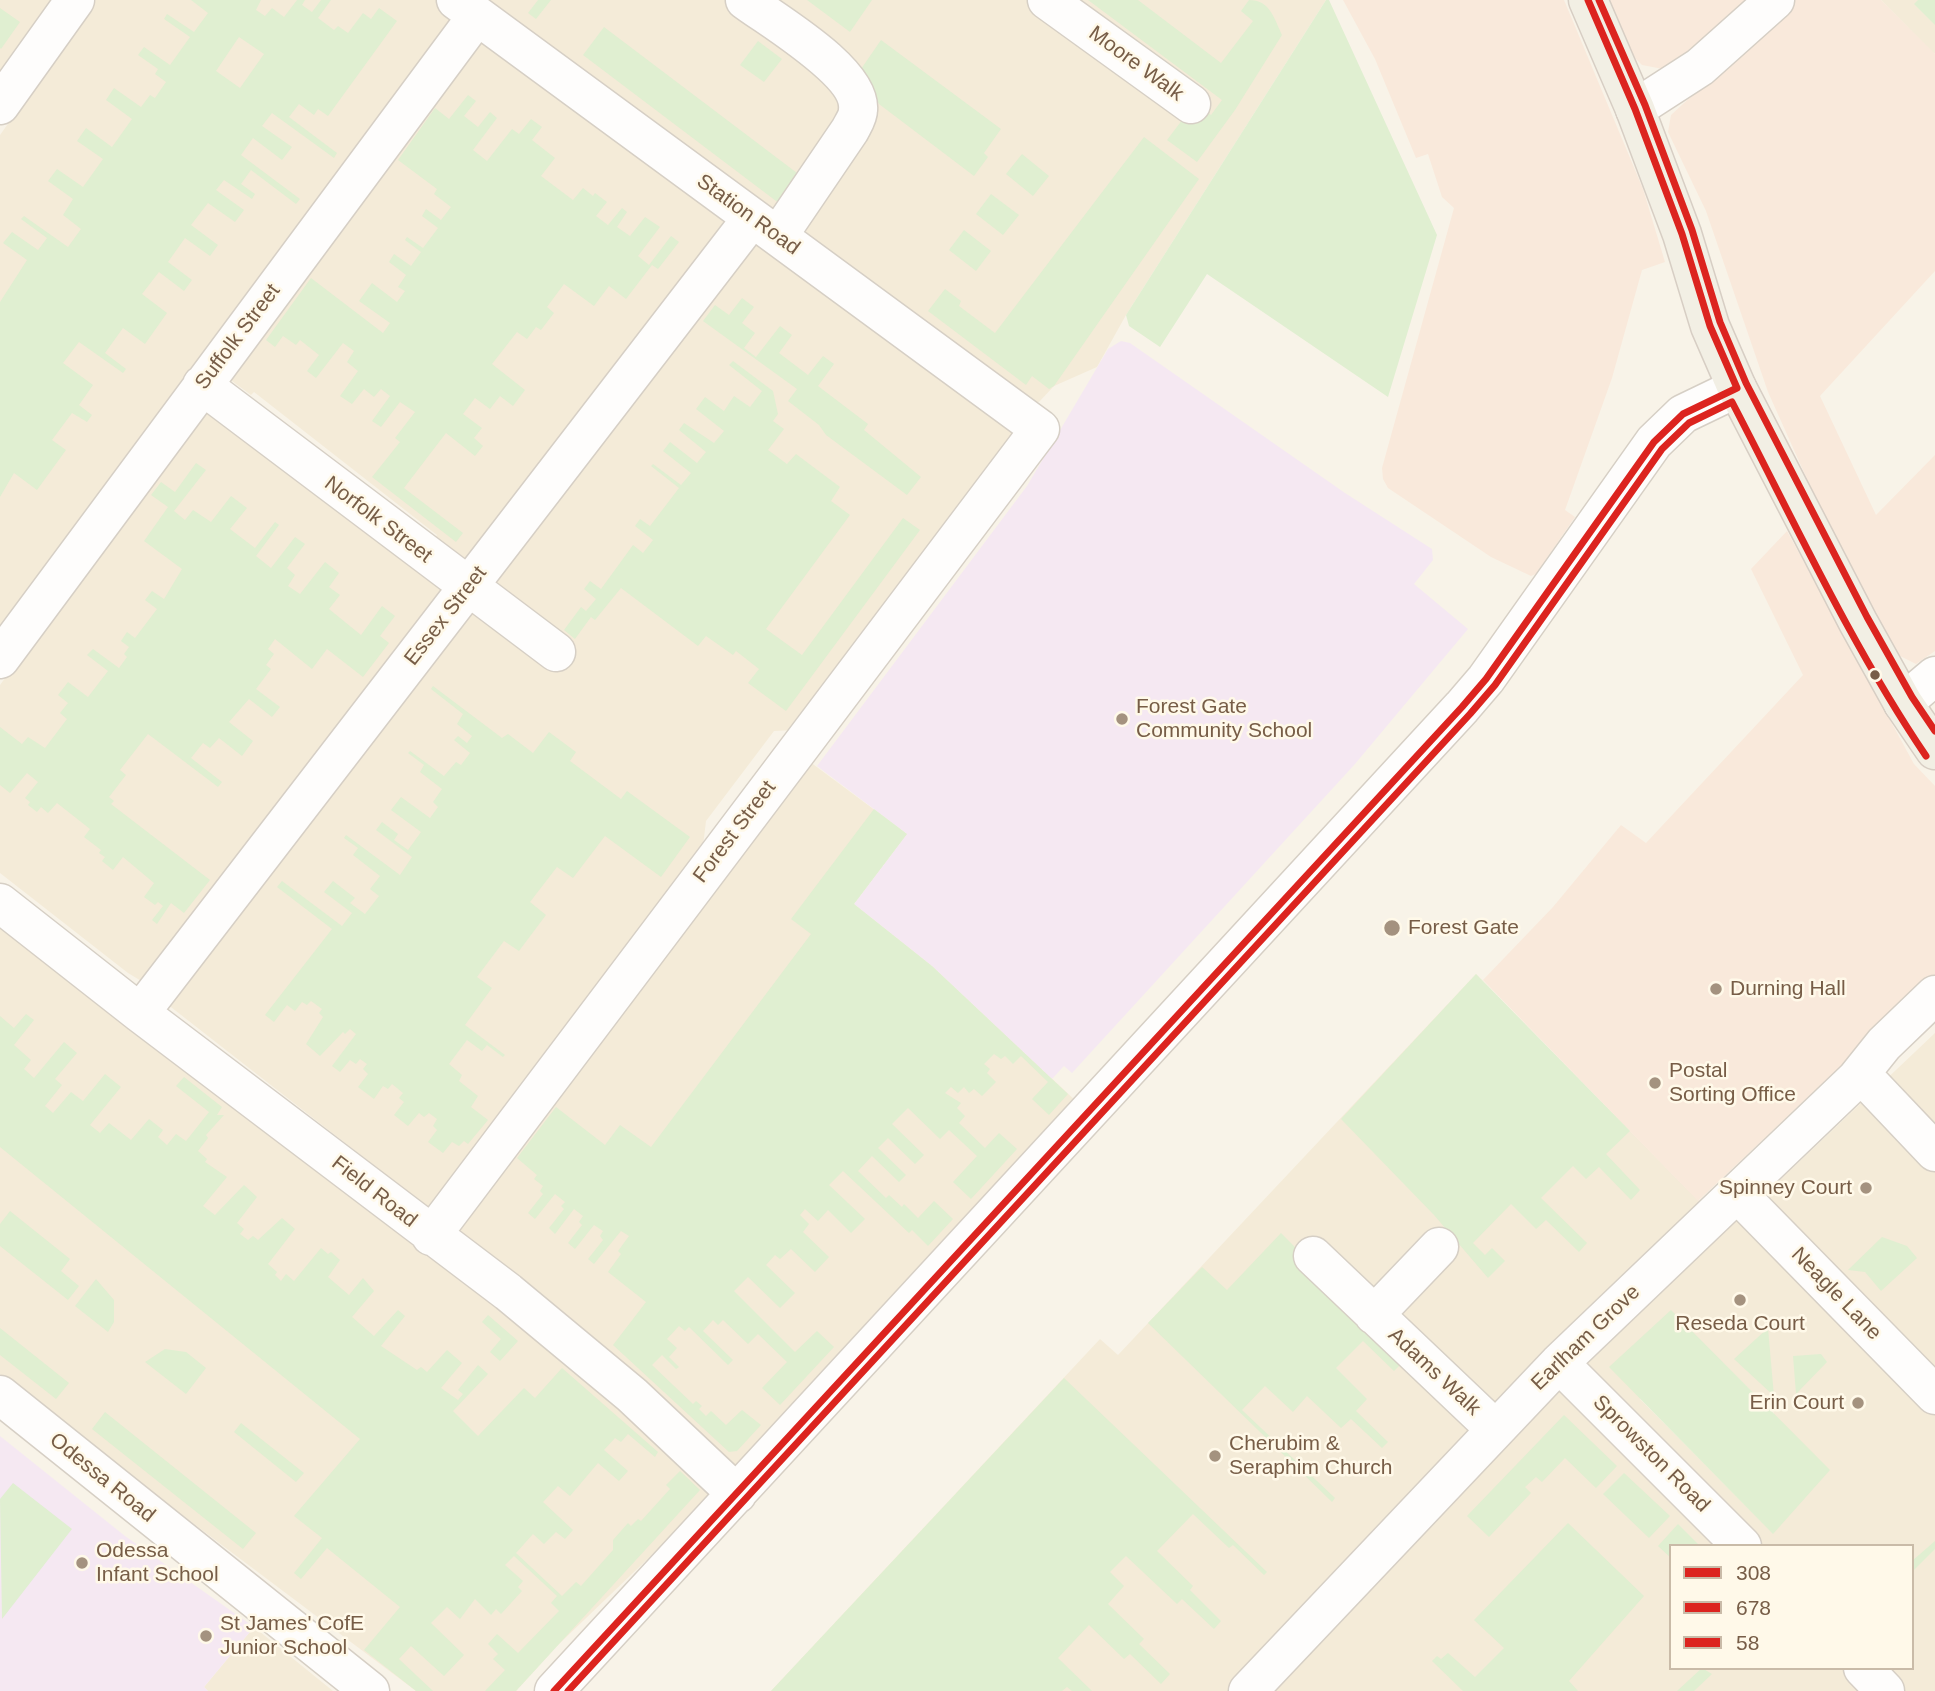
<!DOCTYPE html>
<html>
<head>
<meta charset="utf-8">
<style>
  body { margin:0 }
  #map { position:relative; width:1935px; height:1691px; overflow:hidden; background:#f8f3e8; font-family:Helvetica,sans-serif }
  canvas { display:block }
  .legend { position:absolute; left:1669px; top:1544px; width:245px; height:126px; box-sizing:border-box; background:#fff9e9; border:2px solid #c9bba8; margin:0; padding:9px 12px; list-style:none; font-size:21px; color:#775d47 }
  .legend li { display:flex; align-items:center; gap:14px; height:35px }
  .legend b { width:35px; border:2px solid #c9bba8 }
</style>
</head>
<body>
<div id="map">
<canvas width="1935" height="1691"></canvas>
<ul class="legend">
<li><b style="height:9px;background:#dc241f"></b>308</li>
<li><b style="height:9px;background:#dc241f"></b>678</li>
<li><b style="height:9px;background:#dc241f"></b>58</li>
</ul>
</div>
<script>
const ctx = document.querySelector('canvas').getContext('2d');
ctx.lineJoin = 'round';
function paint(path, color) { ctx.fillStyle = color; ctx.fill(path, 'evenodd'); }
function trace(path, color, width, dash) { ctx.strokeStyle = color; ctx.lineWidth = width; ctx.lineCap = dash ? 'butt' : 'round'; ctx.setLineDash(dash || []); ctx.stroke(path); }
function drawText(font, color, halo, rows, align = 'center') {
  ctx.font = font + ' Helvetica,sans-serif'; ctx.lineWidth = 5; ctx.setLineDash([]); ctx.textBaseline = 'middle'; ctx.strokeStyle = halo; ctx.fillStyle = color; for (const [text, x, y, turn = 0] of rows) {
    ctx.save(); ctx.translate(x, y); ctx.rotate((+turn || 0) * Math.PI / 180); ctx.textAlign = isNaN(turn) ? turn : align; if (halo) ctx.strokeText(text, 0, 0); ctx.fillText(text, 0, 0); ctx.restore();
  }
}
const residential = new Path2D(`
  M0,0H51L0,72Z
  M96,0H443L457,15L0,632V135Z
  M478,0H1326L1126,315L1097,367L1054,386L1039,402L1027,403Z
  M1881,0H1935V54L1931,51Z
  M474,33L732,217L468,561L435,539L437,535L254,392L251,395L232,381L229,375Z
  M753,239L952,389L959,381L1014,430L1012,441L797,730L774,731L706,821L702,854L431,1210L167,1004Z
  M205,405L446,586L143,982L128,973L0,873V685Z
  M806,759L907,834L854,904L932,966L1078,1103L736,1469L454,1227Z
  M0,922L520,1321L712,1490L709,1500L559,1644L516,1691H416L49,1415L0,1374Z
  M1476,974L1698,1200L1743,1215L1935,1033V1691H771L1100,1339L1118,1355ZM1719,1360L1774,1413L1773,1533L1640,1399ZM1671,1546H1912V1668H1671Z
  M254,1627L333,1691H208L204,1687Z`);
const commercial = new Path2D(`
  M1343,0H1564L1643,189L1665,262L1642,270L1612,378L1565,510L1575,517L1536,574L1531,576L1491,557L1388,488L1383,479L1382,468L1454,208L1442,197L1428,154L1416,158L1375,59Z
  M1607,0H1755L1688,61L1663,69L1642,65L1635,58Z
  M1796,0H1881L1935,54V271L1820,396L1876,515L1935,455V651L1916,664L1896,654L1829,528L1768,392L1706,211L1668,132L1671,115Z
  M1787,531L1914,764L1935,786V977L1698,1201L1483,980L1553,907L1621,825L1646,843L1803,675L1751,569Z`);
const education = new Path2D(`
  M1121,341L1130,343L1345,493L1432,549L1433,560L1414,584L1468,629L1355,764L1072,1073L1064,1066L1052,1079L932,966L854,904L907,834L817,766L1027,486L1108,349Z
  M0,1436L125,1536L254,1627L204,1687L208,1691H0Z`);
const green = new Path2D(`
  M191,0H261L256,10L265,16L272,8L284,17L297,0H305L302,5L312,12L321,0H331L318,18L334,30L338,26L348,33L363,13L371,19L379,8L397,21L328,116L318,109L314,115L299,104L289,117L337,153L334,158L272,113L262,126L292,147L282,160L253,138L241,155L300,199L296,204L251,170L241,184L255,194L252,199L224,180L216,190L244,210L235,222L208,203L191,225L218,245L210,256L185,238L168,262L192,280L184,291L159,272L142,294L167,313L145,344L123,328L105,353L126,369L123,373L79,342L63,363L93,385L79,405L92,415L87,422L72,413L52,440L66,450L37,490L14,473L0,497V302L27,260L3,243L12,232L38,250L47,238L21,219L24,216L68,247L81,229L63,215L73,199L48,181L57,169L83,187L103,159L77,141L86,128L112,147L132,119L106,100L114,88L141,107L150,95L155,98L166,82L155,74L158,69L138,55L144,47L170,65L190,37L164,19L167,14L194,32L208,13ZM239,37L264,54L240,88L216,71Z
  M538,0H551L536,19L528,13Z
  M807,0H872L850,32Z
  M1088,0H1138L1221,63L1253,21L1241,11L1249,0C1270,0 1274,18 1282,35L1235,110L1197,162L1167,140L1195,103L1211,115L1222,100Z
  M1326,0H1329L1437,235L1388,397L1207,274L1160,347L1129,326L1126,315Z
  M1918,0H1935V25L1914,4Z
  M0,8L20,22L1,49L0,48Z
  M604,27L801,176L780,204L583,55Z
  M881,40L1001,129L984,153L988,157L974,176L879,104L861,69Z
  M758,41L782,59L764,82L740,65Z
  M468,95L476,101L464,116L478,127L490,112L497,118L473,150L487,161L512,129L519,134L531,119L542,127L532,140L555,158L541,176L573,200L583,188L593,196L595,193L607,202L596,216L608,225L622,208L627,212L617,227L630,236L645,217L660,227L638,256L649,265L671,236L679,242L658,269L652,265L626,299L609,286L594,306L564,284L547,307L554,313L541,330L536,327L527,339L517,332L492,364L525,390L513,406L500,396L490,409L475,398L463,414L482,428L474,438L483,446L475,456L446,433L404,488L463,533L456,542L372,477L400,442L395,438L415,412L400,402L381,427L372,421L390,396L381,389L374,397L364,389L352,404L340,396L358,371L347,362L354,351L343,343L316,378L307,371L319,355L300,340L296,345L283,336L275,347L266,340L311,278L383,333L390,323L359,301L372,283L397,302L405,291L398,287L406,275L389,262L394,254L411,266L421,252L405,240L407,237L423,248L438,228L422,216L426,209L441,220L451,207L434,194L437,189L398,160L435,108L449,119Z
  M1144,137L1199,179L1054,386L1049,389L1032,376L1026,385L928,311L945,289L961,301L959,306L995,333Z
  M1022,154L1049,176L1033,196L1006,174Z
  M991,194L1019,215L1003,235L976,214Z
  M964,230L991,251L976,271L949,250Z
  M742,298L754,307L742,323L755,333L744,348L756,357L780,326L792,335L779,353L808,375L823,356L834,364L818,386L868,424L864,430L921,477L907,495L826,435L819,425L788,401L797,389L703,321L715,305L729,315Z
  M733,361L773,391L778,414L773,421L784,429L768,450L787,464L796,454L840,487L831,501L850,515L766,629L802,655L903,518L920,530L786,711L748,683L759,669L736,651L733,655L706,636L698,646L621,588L595,620L591,617L575,639L564,630L581,607L586,611L596,599L584,589L590,581L601,589L633,545L643,553L653,540L635,526L640,519L650,526L679,488L651,466L653,464L681,485L691,473L663,451L670,442L697,463L706,452L679,430L684,423L714,443L724,431L696,409L705,397L724,411L734,396L750,407L762,391L729,365Z
  M196,463L206,470L174,511L185,520L193,510L211,522L231,496L247,508L230,529L255,548L275,522L279,525L256,556L271,568L295,537L305,544L287,568L295,575L288,586L300,594L325,562L339,573L329,587L340,595L329,609L361,635L382,606L395,616L380,636L389,643L363,677L327,649L312,669L275,639L268,649L274,654L266,665L271,669L256,689L280,707L272,717L249,699L229,722L253,741L242,756L219,738L210,748L203,743L191,758L222,782L218,787L148,734L120,770L126,775L109,797L114,801L111,804L210,880L184,913L171,903L157,924L152,920L163,906L158,902L155,905L144,897L154,883L123,857L113,870L102,861L105,857L99,853L101,850L84,837L90,829L57,803L48,813L41,807L37,812L28,805L30,802L25,798L38,782L27,773L10,793L0,785V727L22,744L28,737L45,748L67,719L60,713L68,703L58,695L68,682L88,697L108,671L87,655L93,649L119,668L127,657L124,654L129,647L121,641L127,632L135,638L157,609L145,600L152,591L164,599L182,569L144,541L168,507L151,495L161,482L175,492Z
  M433,686L502,738L508,734L533,753L549,732L576,752L570,761L621,799L627,791L690,837L661,877L605,836L573,878L557,867L530,902L546,915L519,951L504,941L477,977L492,988L465,1025L505,1055L503,1057L487,1045L482,1051L467,1040L449,1064L462,1075L459,1081L478,1096L471,1107L488,1120L468,1144L464,1141L459,1146L452,1142L443,1153L428,1142L437,1130L433,1126L437,1119L429,1113L424,1117L419,1113L408,1126L394,1115L404,1102L399,1098L403,1093L392,1084L388,1089L383,1086L374,1099L358,1087L368,1074L363,1069L367,1064L360,1059L356,1064L350,1060L340,1072L332,1066L356,1034L350,1029L345,1034L343,1032L320,1056L306,1044L323,1017L319,1013L322,1009L311,1001L307,1005L302,1002L295,1011L287,1005L274,1022L265,1015L332,929L277,887L282,881L342,926L352,913L324,892L333,881L355,898L350,903L365,914L379,896L370,889L380,876L353,855L358,848L344,838L346,835L400,875L412,857L376,830L382,822L398,834L394,840L408,850L421,832L391,810L401,797L430,818L438,807L433,802L442,789L420,772L424,765L408,753L410,751L444,776L456,762L461,765L470,753L454,740L458,736L467,743L472,736L457,724L463,714L431,689Z
  M874,809L907,834L854,904L932,966L1068,1094L1049,1115L1032,1099L1048,1082L1021,1056L1013,1064L1005,1056L1001,1059L994,1054L984,1064L990,1069L987,1073L996,1082L982,1096L974,1089L969,1093L964,1087L958,1093L951,1087L945,1093L961,1103L957,1108L965,1116L959,1123L985,1148L999,1133L1017,1149L971,1199L953,1182L977,1156L949,1130L940,1139L908,1108L892,1124L924,1155L915,1164L888,1138L878,1148L906,1175L899,1182L872,1156L858,1171L886,1198L889,1195L902,1207L904,1204L918,1218L934,1201L953,1219L928,1246L912,1230L909,1233L843,1171L829,1185L865,1219L851,1233L828,1210L818,1221L805,1209L800,1215L809,1224L803,1232L829,1257L815,1272L791,1249L780,1259L775,1255L766,1265L795,1293L780,1308L748,1277L734,1291L795,1352L817,1331L834,1347L780,1405L762,1388L787,1362L758,1334L748,1344L723,1320L718,1325L713,1320L703,1331L733,1360L728,1365L689,1327L685,1331L679,1326L667,1339L677,1348L669,1357L679,1367L676,1369L662,1355L652,1365L693,1404L696,1401L702,1406L699,1409L706,1416L711,1411L726,1425L742,1410L761,1425L737,1451L729,1452L613,1345L646,1302L608,1272L621,1254L618,1251L629,1236L621,1231L594,1264L588,1259L603,1240L600,1236L603,1231L594,1225L575,1249L568,1243L582,1225L579,1222L583,1216L574,1209L555,1234L549,1228L564,1209L561,1206L565,1202L555,1194L535,1219L528,1213L543,1194L540,1191L543,1186L534,1179L537,1175L517,1158L556,1107L605,1145L620,1125L651,1147L811,934L791,919Z
  M1476,974L1630,1131L1606,1154L1640,1190L1631,1200L1599,1167L1586,1179L1573,1166L1541,1198L1587,1243L1579,1252L1546,1220L1536,1229L1511,1204L1473,1243L1485,1255L1492,1248L1505,1261L1488,1278L1434,1215L1341,1119Z
  M26,1014L34,1020L14,1045L31,1060L24,1069L34,1078L64,1042L77,1053L55,1079L62,1085L45,1106L53,1113L71,1092L83,1101L105,1074L121,1087L90,1125L100,1133L109,1123L131,1140L149,1119L163,1130L158,1137L167,1145L176,1134L186,1141L209,1112L176,1086L184,1077L222,1107L217,1115H224L206,1135L208,1138L198,1151L207,1159L205,1162L227,1177L203,1206L215,1215L244,1185L257,1197L237,1223L244,1229L240,1234L248,1240L253,1236L258,1240L282,1218L295,1229L268,1264L277,1272L275,1275L281,1281L286,1274L294,1281L321,1248L328,1254L331,1252L340,1260L328,1277L349,1295L363,1278L374,1291L352,1317L374,1336L398,1310L405,1316L381,1346L417,1370L421,1367L427,1372L447,1350L462,1363L441,1388L458,1400L463,1394L458,1390L478,1365L488,1374L453,1411L478,1436L524,1388L535,1398L562,1368L658,1452L655,1457L628,1434L621,1442L615,1438L604,1450L628,1471L619,1481L598,1463L570,1496L558,1486L543,1502L573,1530L565,1539L556,1532L544,1544L533,1534L516,1553L562,1596L576,1582L581,1586L613,1550V1540L628,1523L631,1526L638,1519L641,1521L670,1489L666,1485L680,1471L700,1490L516,1691H485L505,1670L493,1659L498,1654L488,1644L497,1634L518,1653L559,1611L551,1603L557,1596L514,1556L505,1565L523,1581L518,1587L522,1591L501,1614L496,1609L491,1615L475,1599L460,1619L447,1607L431,1623L464,1655L444,1676L411,1646L399,1659L433,1691H416L364,1650L400,1607L327,1548L301,1579L294,1573L322,1538L294,1516L360,1439L0,1147V1016L14,1028Z
  M10,1211L70,1259L61,1271L79,1286L68,1300L0,1246V1224Z
  M1281,1233L1406,1359L1394,1371L1363,1341L1336,1368L1367,1399L1356,1411L1388,1442L1382,1448L1351,1419L1341,1428L1307,1396L1293,1412L1265,1386L1242,1410L1335,1498L1332,1502L1148,1323L1202,1267L1227,1290Z
  M1882,1237L1907,1246L1917,1258L1881,1291L1865,1272L1848,1270Z
  M96,1279L114,1300V1322L108,1332L75,1306Z
  M1671,1310L1830,1470L1773,1534L1609,1367Z
  M488,1315L518,1341L500,1361L490,1352L501,1339L482,1322Z
  M0,1328L69,1383L56,1399L0,1355Z
  M1768,1328L1774,1396L1734,1359Z
  M165,1349L186,1352L206,1368L186,1394L145,1362Z
  M1821,1354L1827,1362L1796,1394L1793,1356Z
  M1064,1378L1267,1572L1264,1575L1233,1545L1229,1548L1193,1514L1157,1551L1193,1586L1190,1590L1221,1621L1214,1629L1182,1599L1177,1604L1126,1556L1110,1572L1124,1586L1108,1604L1144,1639L1139,1644L1170,1674L1161,1684L1130,1654L1124,1659L1089,1625L1058,1658L1092,1691H1072L1067,1687L1062,1691H771Z
  M105,1412L256,1533L243,1549L92,1429Z
  M1564,1415L1617,1466L1596,1488L1565,1458L1542,1482L1536,1477L1525,1487L1531,1493L1489,1537L1467,1516Z
  M241,1423L304,1473L296,1482L234,1432Z
  M1624,1473L1670,1516L1649,1538L1603,1494Z
  M13,1483L72,1529L2,1619L0,1499Z
  M1568,1523L1644,1596L1569,1681L1578,1691H1463L1432,1661L1437,1656L1441,1659L1448,1653L1475,1677L1504,1648L1474,1620Z
  M1678,1524L1700,1546H1671V1558L1658,1546Z
  M1935,1541V1549L1912,1572V1561Z
  M1702,1668L1712,1674L1694,1691H1677Z`);
const minor = new Path2D(`
  M745,0C773,21 862,72 858,110C858,117 853,124 850,130L778,236
  M1047,0L1191,104
  M0,105L75,0
  M1635,109L1700,67L1775,0
  M202,385L556,652
  M0,659L477,16
  M1903,703L1935,676
  M0,903L140,1013L508,1292L632,1395L737,1494
  M140,1013L752,218
  M1861,1074L1935,1152
  M1737,1193L1935,1395
  M431,1236L1040,429L456,0
  M1313,1256L1495,1429
  M1374,1315L1439,1247
  M1559,1363L1742,1546
  M0,1395L370,1691
  M1863,1668L1885,1691
  M554,1691L1462,707L1486,679L1654,442L1683,414L1737,388
  M1248,1691L1559,1363L1856,1079L1884,1044L1935,995`);
const major = new Path2D(`
  M1588,0L1635,109L1682,234L1710,326L1737,388L1858,622L1903,703L1935,750`);
const bus1 = new Path2D(`
  M1588,0L1635,109L1682,234L1710,326L1737,388
  M554,1691L1462,707L1486,679L1654,442L1683,414L1737,388`);
const bus2 = new Path2D(`
  M568,1691L1470,714L1495,685L1662,449L1689,423L1732,402C1794,521 1851,645 1926,756`);
const bus3 = new Path2D(`
  M1599,0L1645,105L1692,230L1720,322L1746,383L1867,617L1912,697L1935,731`);
const markers = [
  [1875,675,6,"#775d47"],
  [1122,719,7,"#a4927f"],
  [1392,928,9,"#a4927f"],
  [1716,989,7,"#a4927f"],
  [1655,1083,7,"#a4927f"],
  [1866,1188,7,"#a4927f"],
  [1740,1300,7,"#a4927f"],
  [1858,1403,7,"#a4927f"],
  [1215,1456,7,"#a4927f"],
  [82,1563,7,"#a4927f"],
  [206,1636,7,"#a4927f"]
];
const streetNames = [
  ["Moore Walk",1136,64,36],
  ["Station Road",748,215,36],
  ["Suffolk Street",238,337,-53],
  ["Norfolk Street",378,520,37],
  ["Essex Street",446,616,-52],
  ["Forest Street",735,832,-53],
  ["Field Road",374,1192,38],
  ["Neagle Lane",1836,1294,46],
  ["Earlham Grove",1586,1338,-44],
  ["Adams Walk",1434,1372,43],
  ["Sprowston Road",1651,1454,45],
  ["Odessa Road",102,1478,39]
];
const poiNames = [
  ["Forest Gate",1136,707],
  ["Community School",1136,731],
  ["Forest Gate",1408,928],
  ["Durning Hall",1730,989],
  ["Postal",1669,1071],
  ["Sorting Office",1669,1095],
  ["Spinney Court",1852,1188,"right"],
  ["Reseda Court",1740,1324,"center"],
  ["Erin Court",1844,1403,"right"],
  ["Cherubim &",1229,1444],
  ["Seraphim Church",1229,1468],
  ["Odessa",96,1551],
  ["Infant School",96,1575],
  ["St James' CofE",220,1624],
  ["Junior School",220,1648]
];
paint(residential, '#f4ebd8');
paint(commercial, '#f9e9db');
paint(education, '#f5e8f2');
paint(green, '#e0efd1');
trace(minor, '#d6cfc5', 41);
trace(major, '#d7cec4', 41);
trace(minor, '#fefdfc', 38);
trace(major, '#f2efe4', 38);
trace(bus1, '#dc241f', 7);
trace(bus2, '#dc241f', 7);
trace(bus3, '#dc241f', 7);
for (const [x, y, r, color] of markers) { const dot = new Path2D(); dot.arc(x, y, r, 0, 2 * Math.PI); ctx.fillStyle = color; ctx.fill(dot); trace(dot, '#fff9e9', 2.5); }
drawText('21px', '#775d47', '#fff9e9', streetNames);
drawText('21px', '#775d47', '#fff9e9', poiNames, 'left');
</script>
</body>
</html>
